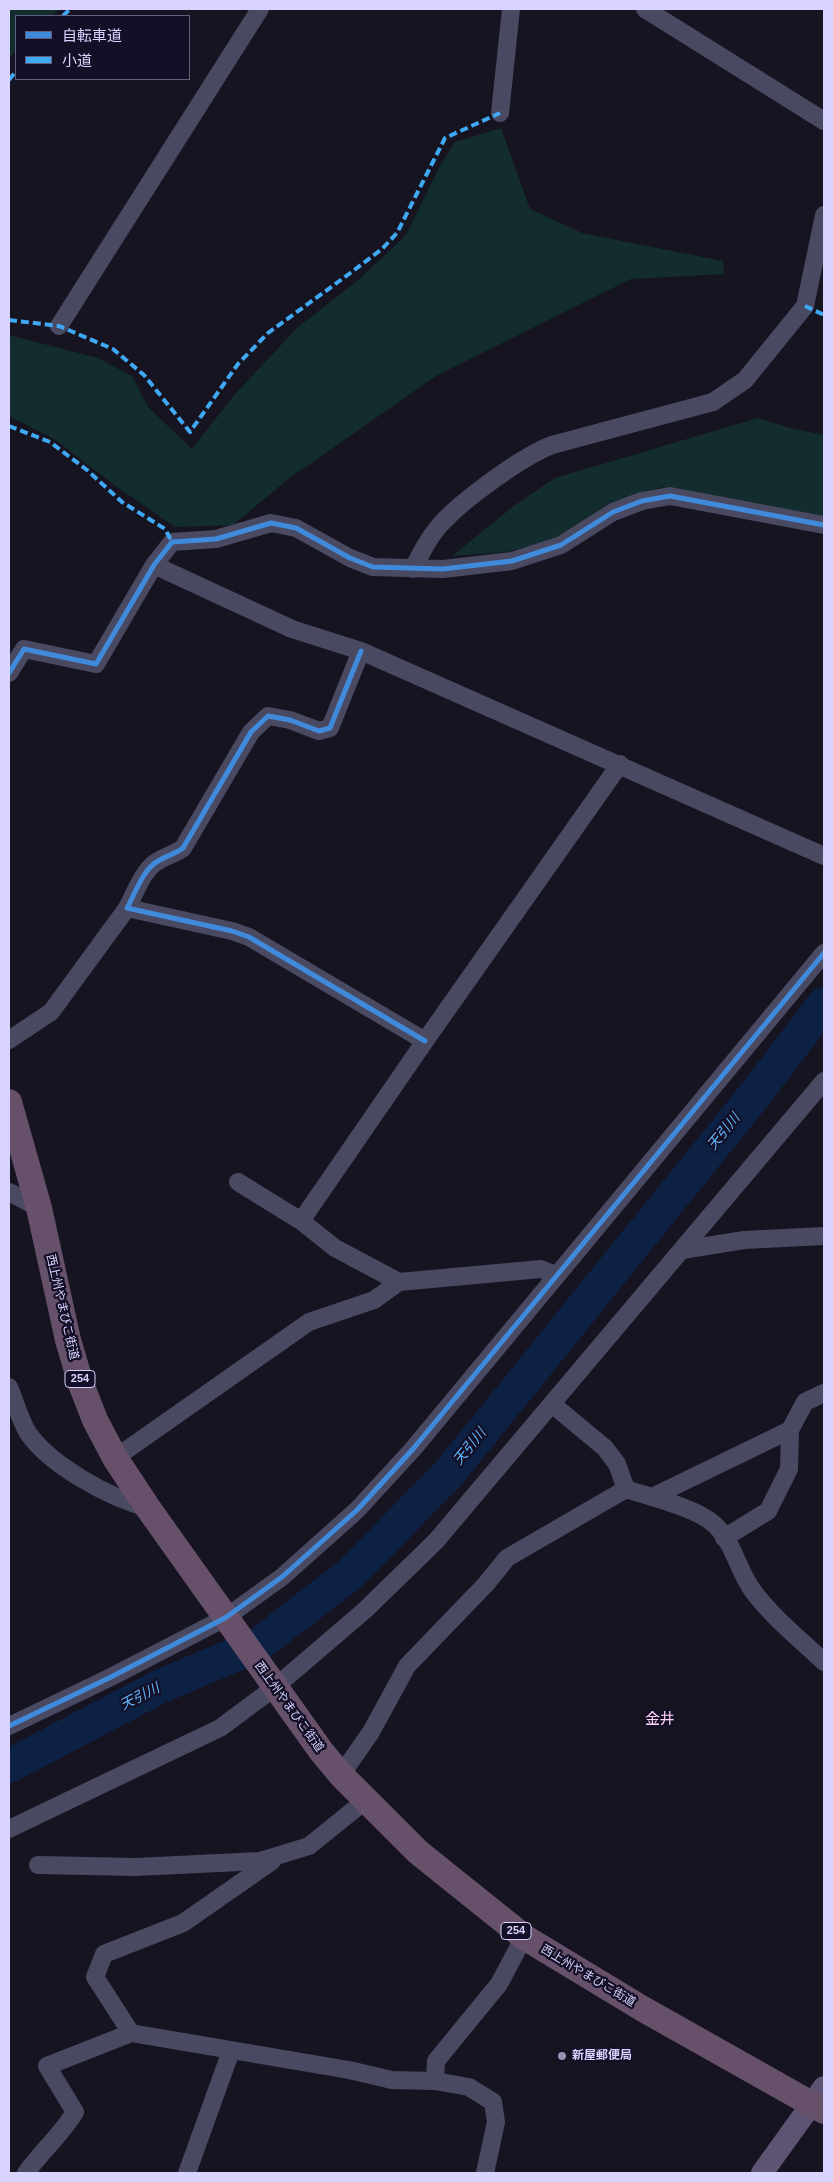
<!DOCTYPE html>
<html>
<head>
<meta charset="utf-8">
<style>
  body { margin:0 }
  #map { position:relative; width:833px; height:2182px; overflow:hidden; background:#161421; font-family:Helvetica,"Noto Sans JP",sans-serif }
  canvas { display:block }
  .frame { position:absolute; inset:0; border:10px solid #d9d4ff; pointer-events:none }
  .legend { position:absolute; left:15px; top:15px; width:175px; height:65px; box-sizing:border-box; background:#130f26; border:1px solid #625e7d; margin:0; padding:6px 9px; list-style:none; font-size:15px; color:#d9d4ff }
  .legend li { display:flex; align-items:center; gap:10px; height:25px }
  .legend b { width:25px; border:1px solid #625e7d }
</style>
</head>
<body>
<div id="map">
<canvas width="833" height="2182"></canvas>
<div class="frame"></div>
<ul class="legend">
<li><b style="height:6px;background:#408adc"></b>自転車道</li>
<li><b style="height:6px;background:#3fa9f5"></b>小道</li>
</ul>
</div>
<script>
const ctx = document.querySelector('canvas').getContext('2d');
ctx.lineJoin = 'round';
function paint(path, color) { ctx.fillStyle = color; ctx.fill(path, 'evenodd'); }
function trace(path, color, width, dash) { ctx.strokeStyle = color; ctx.lineWidth = width; ctx.lineCap = dash ? 'butt' : 'round'; ctx.setLineDash(dash || []); ctx.stroke(path); }
function drawText(font, color, halo, rows, align = 'center') {
  ctx.font = font + ' Helvetica,"Noto Sans JP",sans-serif'; ctx.lineWidth = 4.5; ctx.setLineDash([]); ctx.textBaseline = 'middle'; ctx.strokeStyle = halo; ctx.fillStyle = color; for (const [text, x, y, turn = 0] of rows) {
    ctx.save(); ctx.translate(x, y); ctx.rotate((+turn || 0) * Math.PI / 180); ctx.textAlign = isNaN(turn) ? turn : align; if (halo) ctx.strokeText(text, 0, 0); ctx.fillText(text, 0, 0); ctx.restore();
  }
}
const green = new Path2D(`
  M9,9H60L52,16H16V51L9,58Z
  M501,128L530,209L582,233L723,261L724,274L631,279L436,376L287,480L233,525L175,527L117,487L54,439L9,416V335L98,358L132,376L148,407L192,449L235,394L298,327L356,282L406,235L441,164L455,142Z
  M758,418L790,428L824,435V518L663,487L608,504L556,539L507,552L452,556L515,505L555,478Z`);
const river = new Path2D(`
  M9,1766L161,1686L258,1645L350,1574L450,1472L757,1092L824,1004`);
const minor = new Path2D(`
  M645,9L824,121
  M500,113L511,9
  M59,326L260,9
  M154,565L292,629L361,651L824,856
  M413,569C421,553 428,539 439,526C461,501 521,457 552,445L713,402L745,380L805,306L824,215
  M361,651L330,728L319,731L290,720L268,716L251,732L183,848C175,854 166,856 158,861C143,869 135,894 127,908L232,931L249,937L425,1041
  M9,673L24,649L96,664L154,565L172,542L216,539L271,523L296,528L350,558L373,567L443,569L512,561L561,545L613,512L642,501L670,496L824,525
  M9,1040L51,1012L127,908
  M238,1182L301,1221L335,1248L399,1282L541,1269L556,1275
  M9,1192L39,1208
  M301,1221L425,1041L620,764
  M682,1250L744,1240L824,1236
  M9,1387C15,1401 20,1420 28,1433C51,1466 110,1498 148,1508
  M552,1404L605,1448L617,1464L626,1489C650,1497 697,1508 715,1525C734,1543 738,1571 753,1591C773,1618 800,1639 824,1662
  M115,1458L309,1322L374,1300L399,1282
  M652,1497L790,1430L805,1402L824,1393
  M724,1538L768,1511L789,1469L790,1430
  M9,1726L109,1678L225,1618L282,1577L357,1510L413,1449L824,953
  M341,1775L371,1732L407,1666L486,1584L507,1558L626,1489
  M9,1829L220,1728L274,1688L364,1611L436,1541L824,1081
  M38,1865L136,1867L260,1861L309,1846L366,1800
  M131,2033L95,1977L104,1954L183,1923L272,1861
  M26,2173C41,2152 61,2135 75,2112L47,2066L131,2033L349,2070L392,2080L435,2081
  M187,2173L231,2051
  M485,2173L496,2122L493,2102L469,2087L435,2081L436,2061L499,1984L524,1937`);
const major = new Path2D(`
  M762,2173L824,2087`);
const highway = new Path2D(`
  M9,1102L39,1208L68,1340L81,1384L95,1420L115,1458L148,1508L321,1751L341,1775L418,1852L524,1937L643,2009L824,2111`);
const quiet = new Path2D(`
  M63,16L70,9
  M9,80L16,71
  M805,306L824,315
  M9,320L59,326L113,349L144,375L190,432L238,364L268,333L349,274L382,249L397,233L445,138L500,113
  M9,426L50,442L87,470L122,502L165,529L172,542`);
const cycleway = new Path2D(`
  M361,651L330,728L319,731L290,720L268,716L251,732L183,848C175,854 166,856 158,861C143,869 135,894 127,908L232,931L249,937L425,1041
  M9,673L24,649L96,664L154,565L172,542L216,539L271,523L296,528L350,558L373,567L443,569L512,561L561,545L613,512L642,501L670,496L824,525
  M9,1726L109,1678L225,1618L282,1577L357,1510L413,1449L824,953`);
const markers = [
  [562,2056,5,"#9591b1"]
];
const shields = [
  [80,1379,30],
  [516,1931,30]
];
const shieldNames = [
  ["254",80,1379],
  ["254",516,1931]
];
const streetNames = [
  ["西上州やまびこ街道",62,1307,77],
  ["西上州やまびこ街道",289,1707,54],
  ["西上州やまびこ街道",588,1976,31]
];
const poiNames = [
  ["新屋郵便局",572,2056]
];
const waterNames = [
  ["天引川",724,1132,-51],
  ["天引川",470,1447,-51],
  ["天引川",140,1697,-27]
];
const quarterNames = [
  ["金井",660,1720]
];
paint(green, '#132c2d');
trace(river, '#0d2144', 34);
trace(minor, '#4a4962', 18);
trace(major, '#5e5373', 22);
trace(highway, '#67516a', 26);
trace(quiet, '#3fa9f5', 4, [8, 4]);
trace(cycleway, '#408adc', 5);
for (const [x, y, r, color] of markers) { const dot = new Path2D(); dot.arc(x, y, r, 0, 2 * Math.PI); ctx.fillStyle = color; ctx.fill(dot); trace(dot, '#130f26', 2); }
for (const [x, y, w] of shields) { const box = new Path2D(); box.roundRect(x - w / 2, y - 8.5, w, 17, 4); ctx.fillStyle = '#130f26'; ctx.fill(box); trace(box, '#d9d4ff', 1); }
drawText('bold 11px', '#d9d4ff', null, shieldNames);
drawText('12px', '#d9d4ff', '#130f26', streetNames);
drawText('bold 12px', '#d9d4ff', '#130f26', poiNames, 'left');
drawText('italic 14px', '#62b6ff', '#130f26', waterNames);
drawText('15px', '#ffd6f0', '#130f26', quarterNames);
</script>
</body>
</html>
